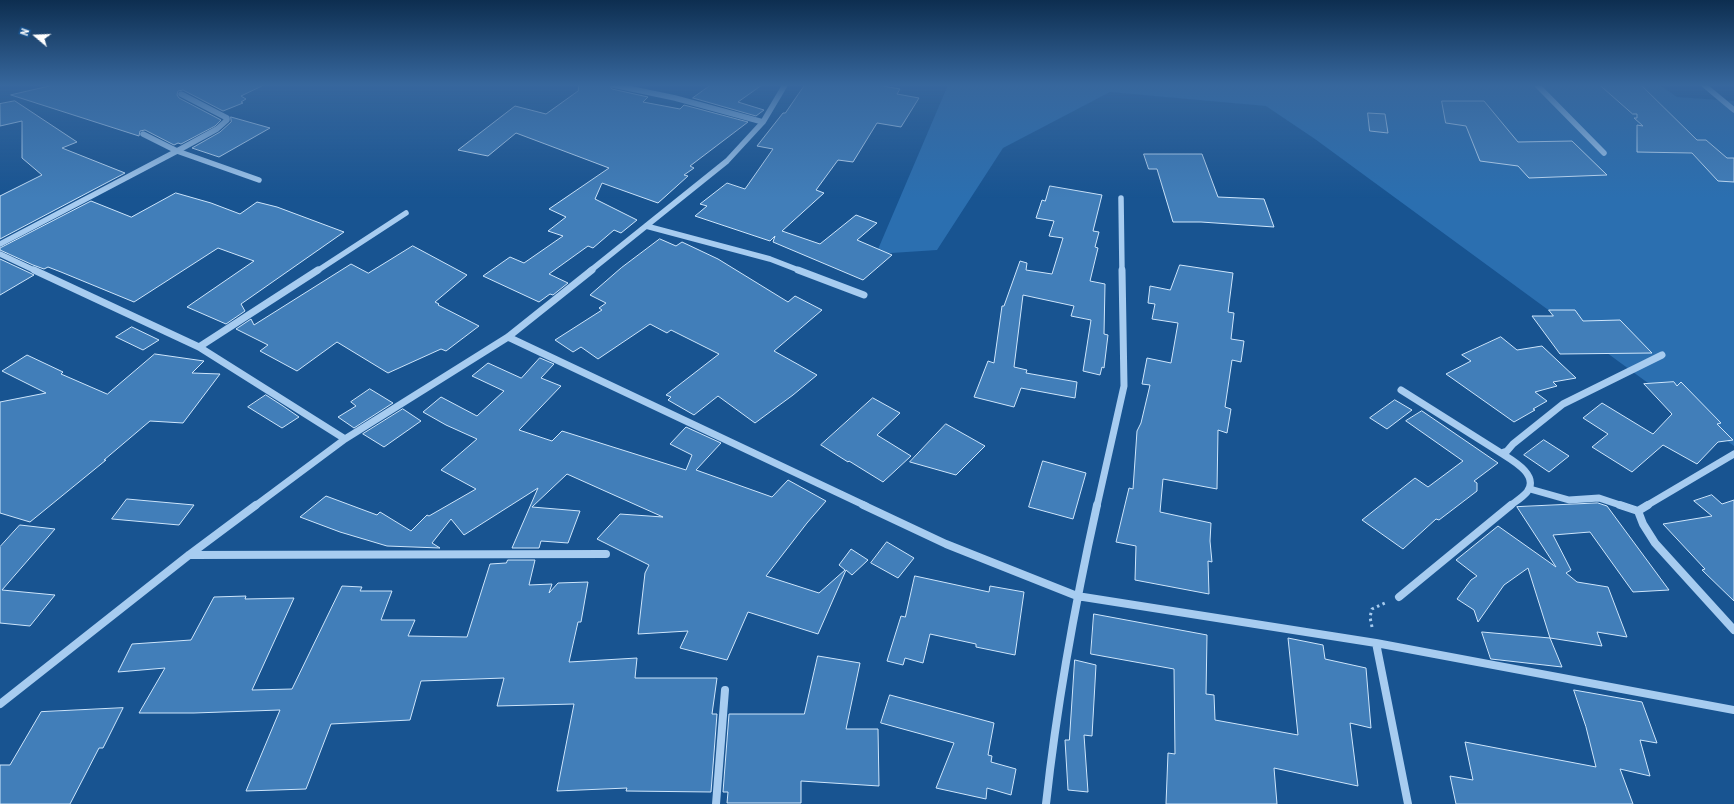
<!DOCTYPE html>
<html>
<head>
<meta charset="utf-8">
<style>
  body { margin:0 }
  #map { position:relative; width:1734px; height:804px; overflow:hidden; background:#185491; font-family:"Archivo Narrow",sans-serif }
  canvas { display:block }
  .north { position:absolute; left:16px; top:16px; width:40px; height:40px; -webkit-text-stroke:3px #185491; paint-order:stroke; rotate:289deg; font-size:11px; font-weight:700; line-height:16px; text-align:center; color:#fff }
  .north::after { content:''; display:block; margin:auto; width:14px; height:18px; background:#fff; clip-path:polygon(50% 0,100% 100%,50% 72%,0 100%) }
</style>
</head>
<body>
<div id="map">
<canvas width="1734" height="804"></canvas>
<div class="north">N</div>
</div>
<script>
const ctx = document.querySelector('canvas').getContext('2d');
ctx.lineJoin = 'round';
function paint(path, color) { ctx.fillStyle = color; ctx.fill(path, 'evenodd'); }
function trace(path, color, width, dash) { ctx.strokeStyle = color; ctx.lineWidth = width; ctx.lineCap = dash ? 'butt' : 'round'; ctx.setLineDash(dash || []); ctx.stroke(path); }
const green = new Path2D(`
  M948,85H1660L1677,97L1734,101V446L1315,139L1266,106L1110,92L1003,148L937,250L876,254Z`);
const building = new Path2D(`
  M54,85H264L241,96L246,99L241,102L243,103L223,111L183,90L178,91L177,95L179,98L221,120L215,126L181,144L178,143L174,145L145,130L140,131L139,136L11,95Z
  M579,85H609L612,89L648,97L643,102L680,109L684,105L748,122L690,166L694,168L684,175L688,176L658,203L602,183L595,199L637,220L621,233L614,230L593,248L588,246L549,274L568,283L553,295L550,294L539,302L483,276L510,257L524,263L563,236L548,231L566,217L549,209L609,168L516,133L488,156L458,150L515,106L546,114L578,91Z
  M711,85H762L738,102L764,110L756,116L693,98Z
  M805,85H878L900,89L897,94L919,98L901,127L877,123L853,162L838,160L816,190L824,193L782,231L820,244L856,215L877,223L857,240L892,255L863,280L773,242L775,236L770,241L695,216L707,206L700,204L727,183L745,189L773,149L757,146L783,113H785Z
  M1600,85H1641L1697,140H1706L1727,158H1734V182L1718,181L1692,153L1637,152V125L1643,126L1634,118H1637V114H1633Z
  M15,101L77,142L62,148L125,173L0,239V196L42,175L22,158V121L0,126V104Z
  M1442,101H1484L1518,142L1572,141L1607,175L1529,178L1518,166L1480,161L1466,126L1446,123Z
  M1368,113L1385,114L1388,133L1370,131Z
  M231,117L270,128L219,157L192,148L220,132L231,122Z
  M1144,154H1202L1218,197L1264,199L1274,227L1201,222H1173L1157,169H1149Z
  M1050,186L1102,195L1093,231L1099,232L1095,247L1098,248L1090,281L1105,284L1104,334L1108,335L1104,368L1102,367L1100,375L1083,371L1091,320L1071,316L1074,306L1023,295L1014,367L1027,370L1026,373L1077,382L1075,398L1021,388L1014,407L974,397L988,361L994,363L1002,306H1004L1020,261L1027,263L1026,270L1052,274L1063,238L1049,236L1054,221L1036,218L1042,200L1045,201Z
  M176,193L211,203L240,214L257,202L277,207L344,232L241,304L245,311L226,324L187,307L254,261L218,248L134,302L61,272L48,267L44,269L33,265L0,250V248L91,201L131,217Z
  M660,239L676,246L682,242L718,259L788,302L795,296L822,310L774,351L817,375L793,395L755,423L718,396L694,415L668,400L671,397L666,395L719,354L671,330L667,333L650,324L598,359L581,347L573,352L555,340L602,310L599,308L606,303L590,295L621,268Z
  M413,246L467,275L435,302L439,304L438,305L479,326L446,351L441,349L388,373L337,342L297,371L260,351L268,345L236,329L251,319L254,325L351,264L368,273Z
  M0,259L30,273L34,275L0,295Z
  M1180,265L1233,273L1228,312L1234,313L1231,339L1244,341L1241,362L1232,360L1225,407L1231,409L1227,433L1218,430L1217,489L1163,479L1160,512L1211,523L1210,541L1212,562L1208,561L1209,594L1135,580L1136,546L1116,542L1129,488L1133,489L1137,431L1141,423L1150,385L1142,384L1147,358L1171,363L1178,323L1152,319L1155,304L1148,303L1150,286L1170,290Z
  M1549,310H1575L1583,321L1620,320L1652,353L1560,354L1532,316H1553Z
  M132,327L159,340L143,350L116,337Z
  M1501,337L1517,350L1542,346L1576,378L1553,382L1557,386L1535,392L1547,401L1533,409L1535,410L1514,422L1446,374L1471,361L1462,355Z
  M155,354L204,361L192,373L220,374L183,423L150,421L104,460H106L30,522L0,513V402L46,393L2,371L27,355L63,372L61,374L107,394Z
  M540,358L554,364L541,378L561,386L519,430L552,441L562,431L686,470L692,455L670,444L686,427L721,443L696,470L772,497L788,480L826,501L807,523L766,576L819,593L845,570L839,565L851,549L868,560L852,575L846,570L818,634L748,612L727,660L680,648L688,631L638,634L645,573L649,565L597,539L620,514L663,517L567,474L532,507L580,511L568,543L541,541L539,548H512L538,488L464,535L451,519L432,543L440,548L387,546L340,532L300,517L326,496L377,515L380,512L411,531L427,515L429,516L476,489L441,470L477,439L446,425L423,412L441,397L477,416L504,391L472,376L488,363L521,378Z
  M1674,382L1677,386L1681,382L1721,423L1717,424L1733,440L1718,442L1697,464L1663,445L1632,472L1592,447L1608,434L1583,418L1602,403L1653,434L1672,414L1644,384Z
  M370,389L393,403L354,428L338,417L356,406L351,402Z
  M266,395L283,406L299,417L282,428L248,407Z
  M873,398L900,413L877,435L911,456L883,482L849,461L848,462L821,445Z
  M1395,400L1412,410L1387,429L1370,418Z
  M403,409L421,421L384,447L363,434Z
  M1422,411L1498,463L1474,481L1477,483V491L1439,520L1436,519L1403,549L1362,520L1415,478L1428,487L1463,461L1406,421Z
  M946,424L985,446L956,475L910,462Z
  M1544,440L1569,456L1549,472L1524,455Z
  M1043,461L1086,473L1073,519L1029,507Z
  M1712,495L1722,504L1734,500V601L1702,570L1705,569L1663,524L1712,516L1694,501Z
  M127,499L194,505L179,525L112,519Z
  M1598,503L1607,506L1669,590L1633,592L1590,532L1553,535L1571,570L1566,573L1577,582L1608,587L1627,637L1597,632L1602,646L1550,638L1528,568L1504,585L1478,622L1474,610L1457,599L1471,580L1477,576L1456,560L1498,526L1556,567L1517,507Z
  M20,525L55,529L2,590L55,595L30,626L0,623V547Z
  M887,542L914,558L898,578L871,563Z
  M508,560H535L529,585L552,584L549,593L558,583L588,582L581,622H578L569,662L637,658L635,678H717L712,714H717L711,792L626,791L627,788L557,791L574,704L497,706L504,678L421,681L410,720L331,724L306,789L246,791L280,710L194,713H139L165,668L118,672L132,644L191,640L214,597L246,596L245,599L294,598L252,690L292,689L342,586L362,587L360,591H392L381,620H415L408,636L467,637L490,564L506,563Z
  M915,576L989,592L990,586L1024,592L1015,655L976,647V644L930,634L923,663L905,658L903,665L887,661L901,616L905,617Z
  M1094,614L1207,635L1206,694L1214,695L1215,720L1298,735L1288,638L1323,645L1325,659L1366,668L1371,728L1350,723L1358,786L1274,768L1277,804H1166L1168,753L1175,754L1174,669L1091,654Z
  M1482,632L1550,638L1562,667L1491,659Z
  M818,656L860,663L846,729H878L879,786L801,781V803H727L728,792H723L729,714H804Z
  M1075,660L1096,665L1092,736L1084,735L1088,792L1068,790L1065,740H1069Z
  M1574,690L1642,702L1657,743L1640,740L1650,776L1620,769L1633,804H1456L1450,776L1473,780L1465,742L1596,767L1586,727Z
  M890,695L994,723L988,755L992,756L991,762L1016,769L1011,795L987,788L986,799L936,788L954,743L881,723Z
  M123,708L103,748H99L70,804H0V765H10L41,712Z`);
const path = new Path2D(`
  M1372,627L1370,617L1372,609L1387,602`);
const minorFar2 = new Path2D(`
  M613,85L675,98L763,122
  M1537,85L1604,153
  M1704,85L1734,110
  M143,134L177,151L259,180
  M1121,198L1122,271
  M646,226L770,259L801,271
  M0,244L177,151L217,129L227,120V118L181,94
  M0,254L36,271
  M317,271L406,213
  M590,271L727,161L763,122L785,85`);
const minorFar1 = new Path2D(`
  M34,270L199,347L345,439
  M798,270L864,295
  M508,337L866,506
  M199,347L318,270
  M1401,390L1501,453
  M1530,489L1569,500L1599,498L1623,506
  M255,506L345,439L508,337L592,270
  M1097,506L1124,386L1122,270
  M1510,506C1515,502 1523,497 1527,492C1540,475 1512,460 1501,453L1507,451L1513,444L1563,404L1662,355
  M1646,506L1734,454`);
const minor = new Path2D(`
  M863,505L946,544L1077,596L1376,643L1734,710
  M1620,505L1638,511
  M1638,511L1643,524L1655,543L1734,630
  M1638,511L1648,505
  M189,555L606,554
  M1399,597L1511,505
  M1376,643L1408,804
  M0,704L189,555L256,505
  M716,804L725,690
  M1046,804C1057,703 1075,604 1097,505`);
paint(green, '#2b6fb0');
paint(building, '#417eb9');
trace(building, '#cde5fb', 1);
trace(path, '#a7ccf0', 3, [2.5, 3.5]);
trace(minorFar2, '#a7ccf0', 5.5);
trace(minorFar1, '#a7ccf0', 7);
trace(minor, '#a7ccf0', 8);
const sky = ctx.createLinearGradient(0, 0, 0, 198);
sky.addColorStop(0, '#0d2e50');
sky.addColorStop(0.43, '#37679d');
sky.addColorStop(1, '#37679d00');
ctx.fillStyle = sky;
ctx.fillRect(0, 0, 1734, 198);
</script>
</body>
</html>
